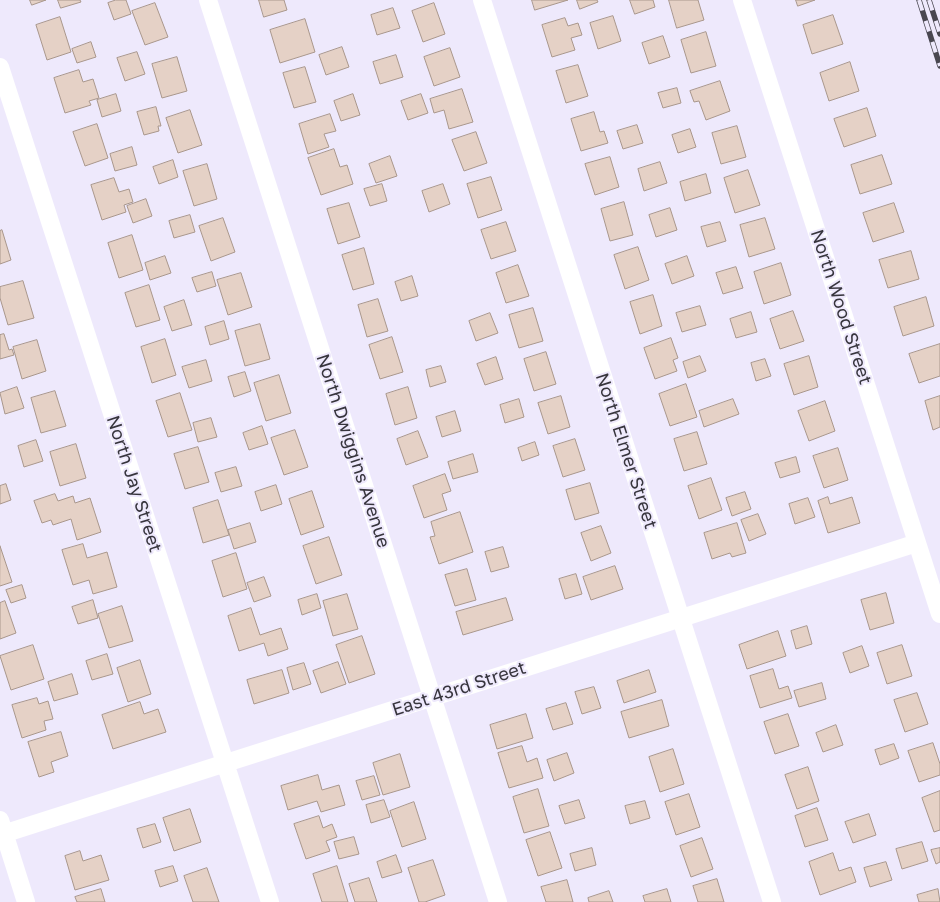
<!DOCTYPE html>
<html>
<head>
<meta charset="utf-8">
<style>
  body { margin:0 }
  canvas { display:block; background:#eee9fc }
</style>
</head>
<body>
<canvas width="940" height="902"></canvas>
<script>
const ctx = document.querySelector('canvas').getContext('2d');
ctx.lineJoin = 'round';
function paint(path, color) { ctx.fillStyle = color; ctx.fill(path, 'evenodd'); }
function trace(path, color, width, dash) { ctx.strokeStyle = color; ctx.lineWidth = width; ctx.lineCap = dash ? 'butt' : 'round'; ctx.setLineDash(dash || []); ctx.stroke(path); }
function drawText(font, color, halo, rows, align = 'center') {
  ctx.font = font + ' "Golos Text",sans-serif'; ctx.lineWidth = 4; ctx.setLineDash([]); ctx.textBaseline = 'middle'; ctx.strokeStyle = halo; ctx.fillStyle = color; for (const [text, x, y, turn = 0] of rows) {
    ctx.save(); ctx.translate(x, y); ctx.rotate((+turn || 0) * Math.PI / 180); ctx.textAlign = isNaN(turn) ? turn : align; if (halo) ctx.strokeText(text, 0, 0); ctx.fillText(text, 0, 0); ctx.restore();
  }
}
const building = new Path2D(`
  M30,0H46L32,5Z
  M58,0H80L81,2L61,8Z
  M116,0H126L131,14L114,20L108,3Z
  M259,0H284L287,10L264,17Z
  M532,0H568L535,10Z
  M577,0H597L598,2L580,9Z
  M630,0H653L655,7L635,14Z
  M669,0H698L704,20L677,28Z
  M796,0H815L798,6Z
  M155,3L168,37L145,45L132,11Z
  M434,3L445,34L423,42L412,11Z
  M393,8L400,28L377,35L371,15Z
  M833,15L843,44L812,54L803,25Z
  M613,16L621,41L598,49L590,23Z
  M60,17L71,52L47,60L36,25Z
  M565,18L568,26L578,23L582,35L571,38L575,50L552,57L542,25Z
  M305,19L315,52L280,63L270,30Z
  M706,32L716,66L691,73L681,40Z
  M663,36L670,57L649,64L642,43Z
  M91,42L96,57L77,63L72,49Z
  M342,47L349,67L326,75L319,55Z
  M450,48L460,77L434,86L424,57Z
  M137,52L145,74L125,81L117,58Z
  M396,55L403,77L380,84L373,62Z
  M177,57L187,91L162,98L152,64Z
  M850,62L859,91L829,101L820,73Z
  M578,65L588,96L566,103L556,71Z
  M305,67L316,102L294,108L283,73Z
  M79,70L83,82L93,79L99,98L89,101L91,105L65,113L54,78Z
  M720,81L730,111L706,120L699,101L694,102L690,91Z
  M677,88L681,103L663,108L658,93Z
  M462,89L473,122L449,129L444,110L434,113L430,99Z
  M116,94L121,111L102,117L97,100Z
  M353,94L360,115L341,121L334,101Z
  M421,94L428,113L408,120L401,101Z
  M156,107L161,126H158L159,131L144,135L137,112Z
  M867,108L876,136L844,147L834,119Z
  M190,110L202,145L178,153L166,118Z
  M594,112L600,132L604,131L608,143L581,151L571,119Z
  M330,114L336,131L324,134L329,147L308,154L299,124Z
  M97,124L108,158L85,166L73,132Z
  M637,125L643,143L623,149L617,131Z
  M737,126L746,157L721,164L712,133Z
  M690,129L696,147L678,153L672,135Z
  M476,132L487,163L464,171L452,140Z
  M132,147L137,165L115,171L110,154Z
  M334,149L340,167L347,165L353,184L321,195L308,158Z
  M882,155L892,184L860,194L851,165Z
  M390,156L397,176L376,183L369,164Z
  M610,157L619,187L595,195L585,164Z
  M173,160L178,177L159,184L153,167Z
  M660,162L667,183L644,191L638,169Z
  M207,164L217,199L194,206L183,171Z
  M748,170L760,205L735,213L724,178Z
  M706,174L711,193L685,201L680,182Z
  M491,177L502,210L478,218L467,184Z
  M114,178L119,192L129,189L133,202L124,205L126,212L102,220L91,185Z
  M382,184L387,201L370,206L364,189Z
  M443,184L450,204L429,212L422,191Z
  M146,199L152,216L133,223L127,206Z
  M624,202L633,235L610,241L601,209Z
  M349,203L360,237L338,244L327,209Z
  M894,203L904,232L873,242L863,213Z
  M670,208L677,230L656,237L649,215Z
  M190,215L195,232L174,238L169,221Z
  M223,218L235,252L211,261L199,226Z
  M765,218L775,249L749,257L740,225Z
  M506,222L516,251L491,259L481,230Z
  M720,222L726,241L707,247L701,227Z
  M2,230L11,260L0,264V231Z
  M132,235L143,270L119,278L108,243Z
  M638,247L649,280L625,289L614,255Z
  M364,248L374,284L353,290L342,255Z
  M911,251L919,279L888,288L879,260Z
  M165,256L171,273L150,280L145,263Z
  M687,256L694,276L672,284L665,264Z
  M781,263L791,295L764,304L754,272Z
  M518,265L529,296L506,303L496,273Z
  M736,267L743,288L723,294L716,273Z
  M212,272L216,286L197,292L192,278Z
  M241,273L252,307L228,315L217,280Z
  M412,276L418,296L401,301L395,282Z
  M23,281L34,318L8,325L0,298V287Z
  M149,285L160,320L136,327L125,293Z
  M653,295L662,326L640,334L630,302Z
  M926,297L934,326L903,336L894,307Z
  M378,299L388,331L367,337L358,305Z
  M184,300L192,325L172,331L164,307Z
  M700,306L706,325L682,332L676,313Z
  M533,308L543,341L519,348L509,315Z
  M793,311L804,341L780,349L770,319Z
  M751,312L757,332L736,338L730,319Z
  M490,313L498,333L476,341L469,321Z
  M224,321L229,339L210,345L205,327Z
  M260,324L270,359L245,366L235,331Z
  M4,334L9,350L12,349L14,355L0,359V335Z
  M392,337L403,372L380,379L369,345Z
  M671,338L678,358L673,360L677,371L655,379L644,348Z
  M165,339L176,375L152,383L141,347Z
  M37,340L46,371L22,379L13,347Z
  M940,344V376L919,383L909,354Z
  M546,352L556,384L534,391L524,359Z
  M700,356L706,371L688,378L683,362Z
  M809,356L818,387L794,395L784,364Z
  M496,357L503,379L485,385L477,364Z
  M765,359L771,376L756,381L751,363Z
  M206,360L212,381L189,388L182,367Z
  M441,366L446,382L430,387L426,370Z
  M245,372L251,391L234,397L228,377Z
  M279,375L291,413L266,421L254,383Z
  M686,384L697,417L670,426L659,394Z
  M17,387L24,408L5,414L0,393Z
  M408,387L417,418L395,425L386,394Z
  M55,391L66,426L41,433L31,398Z
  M180,393L192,430L168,437L156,401Z
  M561,396L570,427L548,434L538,403Z
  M940,396V427L933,430L925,401Z
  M519,399L524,417L505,423L500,405Z
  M733,399L739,414L704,427L699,411Z
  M825,401L835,431L809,441L798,411Z
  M455,411L461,431L442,437L436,417Z
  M211,418L217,437L198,442L193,423Z
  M262,426L268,444L249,450L243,433Z
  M295,430L308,467L284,475L271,438Z
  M418,431L428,457L406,465L397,439Z
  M697,432L707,464L684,471L674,439Z
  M575,439L585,470L563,477L553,446Z
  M36,440L43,461L24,467L18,446Z
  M535,442L539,455L522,461L518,448Z
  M76,444L86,478L60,486L50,452Z
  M198,447L209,482L185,489L174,454Z
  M838,448L848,480L824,488L813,456Z
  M473,454L478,472L453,479L448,462Z
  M796,457L800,472L780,478L775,463Z
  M236,467L242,486L221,492L215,473Z
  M445,474L451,491L442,494L447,510L424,518L413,486Z
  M711,478L722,510L699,519L688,486Z
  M590,483L599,513L575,520L566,490Z
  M6,484L11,500L0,504V486Z
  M276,485L282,504L261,511L255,492Z
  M312,491L324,527L301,535L289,499Z
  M745,492L751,509L732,516L726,498Z
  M55,494L58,501L73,496L75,503L90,498L101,532L77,540L71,519L53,525L51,520L42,523L34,501Z
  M828,497L830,504L852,497L860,523L828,533L818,501Z
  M808,498L815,517L795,524L789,504Z
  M218,500L229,535L203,543L193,508Z
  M460,512L473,552L439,564L430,537L435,536L431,522Z
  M758,514L766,534L749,541L741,520Z
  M250,523L256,542L234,549L228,530Z
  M737,523L746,553L732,557L730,553L712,559L704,533Z
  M601,526L611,553L591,561L581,533Z
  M329,537L342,575L316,584L303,546Z
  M83,544L87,558L107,552L117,587L93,594L89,580L73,585L62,550Z
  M0,546L12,582L0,586Z
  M503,547L509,567L491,572L485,552Z
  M236,553L247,589L223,597L212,561Z
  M615,566L623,589L591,600L583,577Z
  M467,569L476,600L455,606L445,575Z
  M576,574L582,594L565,599L559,579Z
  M264,577L271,596L254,602L247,583Z
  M22,585L26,598L11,603L6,590Z
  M886,593L894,623L870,630L861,600Z
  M317,594L321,608L302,615L298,600Z
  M347,594L358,629L333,636L323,601Z
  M506,598L513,620L463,635L456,612Z
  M93,600L98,618L78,624L72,607Z
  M5,601L16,633L0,639V603Z
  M122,606L133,641L109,648L98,614Z
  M251,608L260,635L281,628L288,649L268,656L264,643L239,651L228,616Z
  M807,626L812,644L796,649L791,631Z
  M778,631L786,656L747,669L739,645Z
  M362,636L375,674L349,683L336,645Z
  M33,645L44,679L11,690L0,656Z
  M902,645L912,676L887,684L877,653Z
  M862,646L869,666L850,673L843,653Z
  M107,654L113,674L92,680L86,661Z
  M140,660L151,694L128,702L117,668Z
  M338,662L346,684L321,693L313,671Z
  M304,663L311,684L293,690L287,668Z
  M773,669L779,689L788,686L792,698L760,708L750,676Z
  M282,670L289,693L254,704L247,680Z
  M649,670L656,692L624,703L617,681Z
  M72,674L78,694L54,701L48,682Z
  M822,683L826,699L799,707L794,691Z
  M594,687L601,708L582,714L575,692Z
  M917,693L928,724L905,732L894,700Z
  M37,698L39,704L48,701L53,719L44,721L46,730L22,738L12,705Z
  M662,700L669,726L629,738L621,712Z
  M140,702L144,714L158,709L166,732L113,749L102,715Z
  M566,703L573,724L553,730L546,709Z
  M526,714L533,738L497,749L490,725Z
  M788,714L799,746L775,754L764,722Z
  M836,725L843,745L823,752L816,733Z
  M61,732L68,756L51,762L54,772L39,777L28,742Z
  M933,743L940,764V775L919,782L908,751Z
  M894,744L899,758L880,765L875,750Z
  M522,746L527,762L537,758L543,778L509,788L498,753Z
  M673,749L684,784L660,792L649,757Z
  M567,753L574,773L554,781L547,760Z
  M400,754L410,787L383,795L373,763Z
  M808,767L819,801L797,809L785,775Z
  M318,775L322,790L339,785L345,805L321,812L317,801L288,810L281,786Z
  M374,776L380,795L362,800L356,781Z
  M538,789L549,826L524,833L513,797Z
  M940,791V830L934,832L922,798Z
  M689,794L700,827L676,835L665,802Z
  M384,800L390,817L371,823L366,805Z
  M579,800L585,818L565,824L559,806Z
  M645,801L650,818L630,824L625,806Z
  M414,802L426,839L402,847L390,811Z
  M817,808L828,840L805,847L795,816Z
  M190,809L201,842L174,851L163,818Z
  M869,814L876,835L853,843L845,822Z
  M319,816L323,828L332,824L337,837L326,841L330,851L306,859L294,824Z
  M155,824L161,842L143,848L137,829Z
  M550,832L562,868L538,876L526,840Z
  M354,837L359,854L339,859L334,842Z
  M702,838L713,869L691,877L680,846Z
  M922,842L928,861L902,869L896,849Z
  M592,848L596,865L575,871L570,854Z
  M940,848V862L936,864L931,850Z
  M80,851L83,861L101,855L109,880L75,890L65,856Z
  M833,853L839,871L851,867L856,882L820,895L809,862Z
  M396,855L402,872L382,878L377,862Z
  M433,860L445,895L425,902H419L408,868Z
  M886,862L892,880L870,887L864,868Z
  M173,866L178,881L160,887L155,871Z
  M337,866L348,902H322L313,874Z
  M207,868L219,902H193L184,876Z
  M369,878L377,902H355L349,884Z
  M717,879L724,902H698L693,886Z
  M567,880L573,902H546L541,887Z
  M101,889L105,902H77L75,897Z
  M667,889L671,902H645L643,896Z
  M938,889L940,902H919L917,895Z
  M609,891L613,902H589L588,898Z`);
const street = new Path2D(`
  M208,0L498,902
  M482,0L772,902
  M742,0L940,614
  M0,67L270,902
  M0,820L26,902
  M0,835L917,543`);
const rail = new Path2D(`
  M919,0L940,66
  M929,0L940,34`);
const streetNames = [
  ["North Wood Street",841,307,72],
  ["North Dwiggins Avenue",353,451,72],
  ["North Elmer Street",626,451,72],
  ["North Jay Street",134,484,72],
  ["East 43rd Street",459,689,-18]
];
paint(building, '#e5d1c6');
trace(building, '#a9978c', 1);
trace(street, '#fff', 18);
trace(rail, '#494750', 5.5);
trace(rail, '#eee9fc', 4, [11]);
drawText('18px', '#37353d', '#eee9fc', streetNames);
</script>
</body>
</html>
